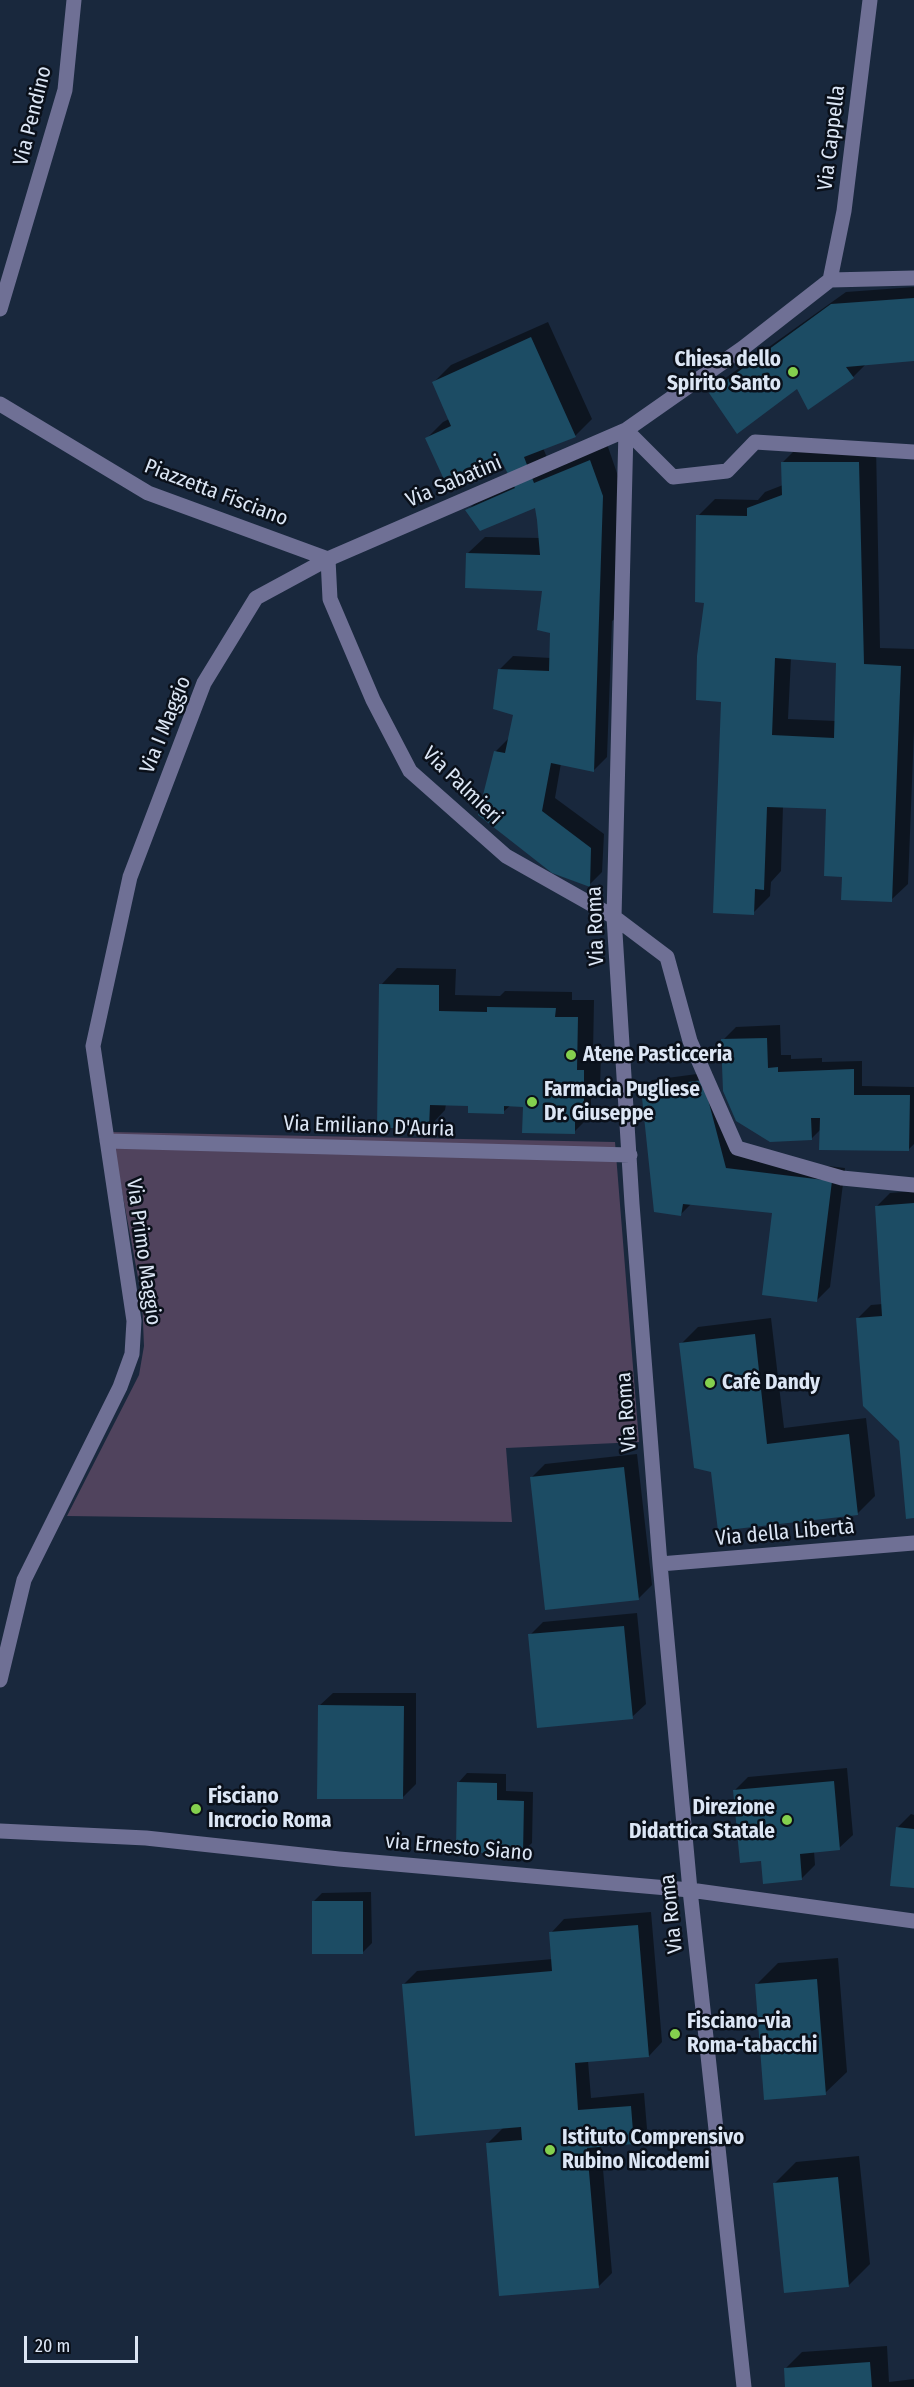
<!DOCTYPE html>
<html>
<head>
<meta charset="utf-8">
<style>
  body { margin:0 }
  #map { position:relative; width:914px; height:2387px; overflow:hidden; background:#19283d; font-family:"Fira Sans Condensed",sans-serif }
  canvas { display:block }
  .scale { position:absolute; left:24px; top:2336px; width:114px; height:27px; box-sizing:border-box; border:3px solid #dce6f5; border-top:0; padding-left:8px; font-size:18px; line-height:21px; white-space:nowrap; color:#dce6f5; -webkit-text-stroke:4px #0a101a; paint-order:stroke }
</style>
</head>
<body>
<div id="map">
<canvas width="914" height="2387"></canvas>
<div class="scale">20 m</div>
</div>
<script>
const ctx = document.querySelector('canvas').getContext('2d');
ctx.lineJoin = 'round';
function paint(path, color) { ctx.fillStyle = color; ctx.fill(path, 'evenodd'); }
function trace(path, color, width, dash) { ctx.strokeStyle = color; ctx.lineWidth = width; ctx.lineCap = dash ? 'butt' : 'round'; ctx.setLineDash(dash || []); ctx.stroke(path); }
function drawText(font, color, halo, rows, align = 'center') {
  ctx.font = font + ' "Fira Sans Condensed",sans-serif'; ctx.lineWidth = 5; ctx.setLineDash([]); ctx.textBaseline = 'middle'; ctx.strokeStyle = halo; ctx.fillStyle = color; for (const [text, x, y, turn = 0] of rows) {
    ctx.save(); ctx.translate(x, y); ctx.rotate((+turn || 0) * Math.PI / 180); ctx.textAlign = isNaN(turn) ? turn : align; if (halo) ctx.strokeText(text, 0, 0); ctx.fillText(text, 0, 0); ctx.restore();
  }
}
const green = new Path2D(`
  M111,1132L615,1142L639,1442L506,1448L512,1522L67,1516L139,1375L144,1346L142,1299Z`);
const shadow = new Path2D(`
  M914,287V359L867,363L853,377L797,386L710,393L724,379L846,292Z
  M548,322L592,419L575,436L543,448L551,467L607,444L619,479L616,618L612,621L607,757L594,770L561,763L555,798L604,834L602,872L589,885L496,751L509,738L515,714L499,670L513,656L551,658L552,632L544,589L468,553L485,537L540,538L536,506L467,511L484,494L513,481L504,462L427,438L443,422L449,419L434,382L451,365Z
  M800,445L876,446L880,648L914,649V731L908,884L891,900L828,807L783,806L781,871L771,882L770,896L753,913L706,602L698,516L715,499L758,500L765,492L783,485V462ZM791,658L838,662L836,721L788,719Z
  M397,968L456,969L455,995L500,996L505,991L572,992V1000H594L593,1054H601L600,1090L591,1099V1115L574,1132L524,1105H511L503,1112L469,1105L446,1104L445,1110L429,1127L381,985Z
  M780,1025L781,1055H791V1059L822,1058V1062L862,1061V1086L914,1087V1144L909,1149L821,1129L811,1139L723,1040L736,1027Z
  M712,1072L734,1155L845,1168L830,1287L817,1300L774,1212L692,1203L681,1214L643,1089L652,1080Z
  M914,1191V1516L900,1440L857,1319L871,1305L883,1304L877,1206L890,1193Z
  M771,1318L784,1428L866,1418L875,1496L858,1513L713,1470L681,1344L698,1327Z
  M637,1454L652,1585L638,1599L531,1478L545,1464Z
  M637,1613L646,1704L632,1717L530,1635L543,1622Z
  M333,1693H416V1784L402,1798L319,1706Z
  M847,1768L853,1835L839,1848L814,1851L815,1865L801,1879L762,1860L735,1790L748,1777Z
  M467,1773L506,1774V1791L533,1792L532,1843L522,1852L458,1783Z
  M911,1814L914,1815V1887L897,1828Z
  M371,1892L372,1943L363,1952L313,1902L322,1893Z
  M651,1912L662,2042L649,2056L588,2061L591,2098L644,2093L647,2129L634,2143L601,2146L612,2273L599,2286L488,2143L504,2127L404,1984L417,1971L553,1959L551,1933L564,1919Z
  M838,1958L847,2072L825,2093L757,1984L778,1963Z
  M859,2156L870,2264L848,2286L774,2184L796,2162Z
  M887,2346L889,2382L914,2379V2387H787L785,2369L802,2352Z`);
const building = new Path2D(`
  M914,298V361L846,367L854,378L808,410L797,389L737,434L709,393L831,304Z
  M531,337L576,437L524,457L534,483L590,460L603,496L594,772L551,763L542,811L591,848L590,887L552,873L478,815L494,751L505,753L513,715L493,709L498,669L549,671L550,633L537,630L542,591L465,588L466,553L540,555L537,520L535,508L480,531L465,510L515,488L503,464L447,486L425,438L451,426L432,382Z
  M781,462H859L864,664L901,666L892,902L841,900L842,877L824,876L826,809L767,807L764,890L755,889L754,915L713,913L721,702L696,700L697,656L704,603L695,602L696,515L747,516V508L782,495ZM775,658L836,663L834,738L772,735Z
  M379,984L439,985V1011L487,1012V1007L556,1008L555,1017H578L577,1070H584V1109H575V1134L522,1133L523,1107L504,1106V1114L468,1113V1106L430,1105L429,1128H377Z
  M767,1038L768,1068L778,1067V1072L854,1069V1095H910L909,1151L819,1150L820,1118H811L812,1140L770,1142L736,1121L723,1091L721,1039Z
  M703,1080L726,1168L832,1181L817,1302L762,1295L772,1213L683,1204L681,1216L654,1212L641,1088Z
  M914,1203V1518L906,1519L899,1441L863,1406L856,1318L882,1316L875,1206Z
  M755,1334L767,1444L849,1434L858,1515L718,1531L711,1472L694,1468L679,1343Z
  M624,1467L639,1600L545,1610L530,1477Z
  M624,1626L633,1719L537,1728L528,1634Z
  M318,1705L404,1706L403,1799H317Z
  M834,1781L840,1850L800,1854L802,1880L763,1884L761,1861L740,1863L733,1790Z
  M457,1782L497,1783V1800L524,1801L523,1854L456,1852Z
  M896,1827L914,1829V1888L890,1886Z
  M312,1901H363V1954H312Z
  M638,1925L649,2057L575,2063L578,2110L631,2106L634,2144L587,2148L599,2288L499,2296L486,2143L522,2140L521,2127L415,2136L402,1984L552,1971L549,1932Z
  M817,1979L826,2095L764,2100L755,1984Z
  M838,2177L849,2287L784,2293L773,2183Z
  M870,2362L872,2387H785L784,2368Z`);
const minor = new Path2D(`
  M830,280L844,211L870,0
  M830,280L914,278
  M0,309L65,90L74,0
  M0,404L148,493L328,559
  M626,430L614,917L632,1204L660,1564L690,1890L744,2387
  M626,430L673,477L727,471L755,442L914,452
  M328,559L330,599L373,700L410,771L506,856L614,917L667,957L690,1041L737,1148L842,1178L914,1185
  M107,1141L630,1155
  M660,1564L914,1543
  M0,1680L24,1580L120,1387L132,1354L134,1321L93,1046L130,877L204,683L256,598L328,559L626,430L743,348L830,280
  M0,1831L146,1838L339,1859L690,1890L914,1921`);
const markers = [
  [793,372,6,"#84d04e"],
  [571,1055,6,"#84d04e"],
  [532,1102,6,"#84d04e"],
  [710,1383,6,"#84d04e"],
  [196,1809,6,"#84d04e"],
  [787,1820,6,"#84d04e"],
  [675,2034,6,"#84d04e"],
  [550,2150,6,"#84d04e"]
];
const streetNames = [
  ["Via Pendino",33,116,-76],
  ["Via Cappella",832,138,-83],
  ["Via Sabatini",454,482,-23],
  ["Piazzetta Fisciano",216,493,21],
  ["Via I Maggio",166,725,-68],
  ["Via Palmieri",462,786,44],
  ["Via Roma",596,926,-92],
  ["Via Emiliano D'Auria",369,1127,2],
  ["Via Primo Maggio",143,1252,82],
  ["Via Roma",627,1412,-94],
  ["Via della Libertà",785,1533,-5],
  ["via Ernesto Siano",459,1848,5],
  ["Via Roma",672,1914,-96]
];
const poiNames = [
  ["Chiesa dello",781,360,"right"],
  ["Spirito Santo",781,384,"right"],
  ["Atene Pasticceria",583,1055],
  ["Farmacia Pugliese",544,1090],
  ["Dr. Giuseppe",544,1114],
  ["Cafè Dandy",722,1383],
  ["Fisciano",208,1797],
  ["Incrocio Roma",208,1821],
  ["Direzione",775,1808,"right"],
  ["Didattica Statale",775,1832,"right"],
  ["Fisciano-via",687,2022],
  ["Roma-tabacchi",687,2046],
  ["Istituto Comprensivo",562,2138],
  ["Rubino Nicodemi",562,2162]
];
paint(green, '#50435d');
paint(shadow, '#0007');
paint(building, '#1c4c64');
trace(minor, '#6f7095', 15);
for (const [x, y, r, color] of markers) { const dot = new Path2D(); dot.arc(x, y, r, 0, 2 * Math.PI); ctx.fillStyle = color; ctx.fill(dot); trace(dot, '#0a101a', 2); }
drawText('21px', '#dce6f5', '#0a101a', streetNames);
drawText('bold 21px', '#dce6f5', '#0a101a', poiNames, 'left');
</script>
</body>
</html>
